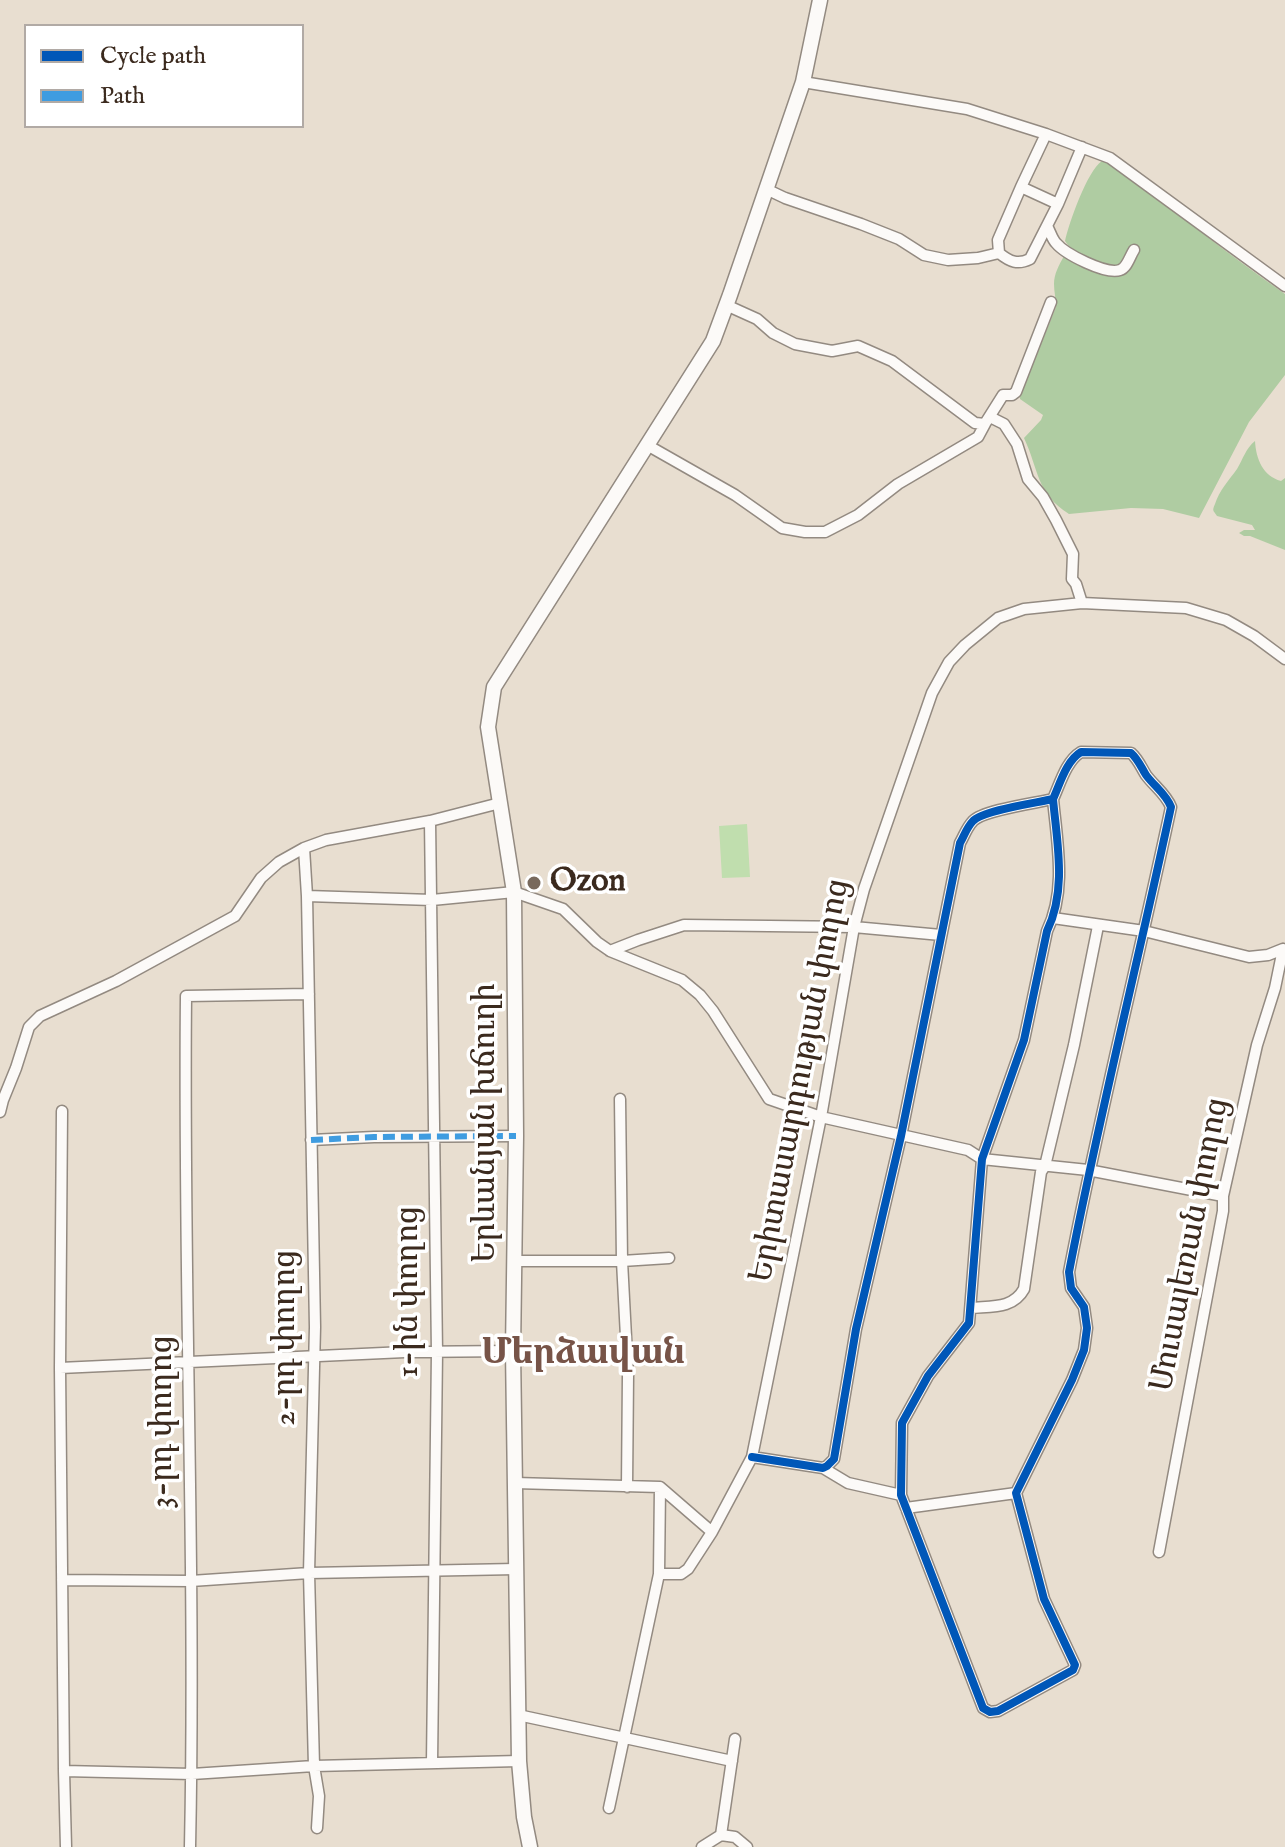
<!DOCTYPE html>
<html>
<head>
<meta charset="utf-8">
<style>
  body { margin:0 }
  #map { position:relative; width:1285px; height:1847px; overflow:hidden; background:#e8ded0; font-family:"IM FELL English",serif }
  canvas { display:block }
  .legend { position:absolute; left:24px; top:24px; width:280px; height:104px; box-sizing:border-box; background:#fff; border:2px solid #b1aaa5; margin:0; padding:10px 14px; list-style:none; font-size:24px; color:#3b2a1e }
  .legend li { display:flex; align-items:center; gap:16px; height:40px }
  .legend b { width:40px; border:2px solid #b1aaa5 }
</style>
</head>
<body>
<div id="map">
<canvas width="1285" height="1847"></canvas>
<ul class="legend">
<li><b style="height:10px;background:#0057b8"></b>Cycle path</li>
<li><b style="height:10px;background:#3f9ce0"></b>Path</li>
</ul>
</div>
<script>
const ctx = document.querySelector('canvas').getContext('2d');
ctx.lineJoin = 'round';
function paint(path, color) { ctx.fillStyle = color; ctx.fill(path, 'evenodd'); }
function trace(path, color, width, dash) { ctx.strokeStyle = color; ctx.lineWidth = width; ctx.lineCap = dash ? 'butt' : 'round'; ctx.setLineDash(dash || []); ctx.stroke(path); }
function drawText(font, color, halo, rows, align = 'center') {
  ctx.font = font + ' "IM FELL English","Noto Serif Armenian",serif'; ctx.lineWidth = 7; ctx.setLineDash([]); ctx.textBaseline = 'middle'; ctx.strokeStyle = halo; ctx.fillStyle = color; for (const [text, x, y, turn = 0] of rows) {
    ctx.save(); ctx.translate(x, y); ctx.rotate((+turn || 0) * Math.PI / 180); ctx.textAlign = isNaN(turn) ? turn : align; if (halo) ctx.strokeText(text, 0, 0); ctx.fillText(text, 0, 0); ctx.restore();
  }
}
const green = new Path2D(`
  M747,824L750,877L722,878L719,826Z`);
const forest = new Path2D(`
  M1102,161L1118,168C1174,210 1227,254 1285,294V375L1249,422L1199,518L1163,509L1131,508L1069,514C1036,493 1039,470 1024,438L1041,420L1043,415L1020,399V396L1056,307C1056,299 1054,292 1054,284C1054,274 1059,265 1064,256L1100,271L1122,265C1118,266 1110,268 1107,267C1093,265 1072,252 1065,241C1069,223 1087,171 1102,161Z
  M1255,441C1256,459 1263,476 1281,481L1285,478V550L1250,536H1244L1239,533L1244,530H1255L1252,525L1217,516C1213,510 1212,511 1215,504C1219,491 1229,480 1237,469C1243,459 1246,448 1255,441Z`);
const street = new Path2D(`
  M803,82L967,109L1046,134L1110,158L1285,286
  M1046,134L1021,187L1058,204L1082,147
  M1021,187L998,240L999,253C1010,262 1018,265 1030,259L1058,204
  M766,189L785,198L861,224L899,239L924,255L948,260L978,258L999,253
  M1047,226C1050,231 1052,239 1056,243C1065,254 1106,275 1120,270C1127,268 1130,256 1134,250
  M990,417L1004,424L1017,444L1028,479L1043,497L1056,520L1073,554L1072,579L1076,584L1082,603
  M986,422L1003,395H1012L1016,392L1051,302
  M647,445L735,495L782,528L805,532H825L858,515L898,484L978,437L985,424L975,423L892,361L858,346L832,351L795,344L773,333L757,319L726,305
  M430,821L437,1352L432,1763
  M304,848L307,896L315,1327L309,1573L314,1766L319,1796L317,1828
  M307,896L432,900L514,892L563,909L597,942L610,951L682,980L700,995L713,1011L769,1099L821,1117L968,1150L982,1159L1088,1170L1223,1196
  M1053,918L1144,931L1249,957L1268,955L1283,949
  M610,951L638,940L684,925L854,927L941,935
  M620,1099L622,1261L628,1375L627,1487
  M62,1111L60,1368L64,1771L66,1847
  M0,1112L3,1100L16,1068L29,1027L40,1016L116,981L235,916L261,878L279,862L304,848L326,840L430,821L500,803
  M311,1140L374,1137L516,1136
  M515,1261H622L669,1258
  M971,1308C992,1306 1013,1309 1024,1289L1041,1172L1045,1166L1074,1045L1098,926
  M60,1368L405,1352L513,1351
  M752,1457L823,1468L827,1466L834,1459L856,1329L901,1136L960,843C964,836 967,827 973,821C983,810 1036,803 1053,799C1060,784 1066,761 1081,752L1131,753C1138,759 1141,767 1146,775C1154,786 1166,794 1171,807C1138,962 1099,1116 1069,1272L1071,1288L1084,1307L1087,1328L1084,1350L1072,1380L1016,1493L1044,1599L1075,1665L1073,1670L998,1711L990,1712L983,1708L901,1495L902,1423L928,1376L969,1323L982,1159L1024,1040L1047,931C1067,890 1057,843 1053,799
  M823,1468L848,1483L901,1495
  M515,1483L660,1487L712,1532
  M906,1508L1016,1493
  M1159,1552L1223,1211V1196L1257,1045L1275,988L1283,949
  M659,1574H681L688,1569L712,1532L752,1457L821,1117L854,927L864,889L932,693L949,662L965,645L998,618L1024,609L1082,603L1186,608L1226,620L1254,636L1285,659
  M62,1580L191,1581L309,1573L516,1569
  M518,1715L732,1761
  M64,1771L192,1774L314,1766L519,1761
  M609,1808L659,1574L660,1487
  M721,1835L735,1837L747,1847
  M190,1847C196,1563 183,1280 186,996L309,994
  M702,1847L721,1835L735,1739`);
const secondary = new Path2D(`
  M530,1847L524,1817L519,1761L513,1351L516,1136L514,892L488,727L494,687L713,341L730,295L803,82L820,0`);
const quiet = new Path2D(`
  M311,1140L374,1137L516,1136`);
const cycleway = new Path2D(`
  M752,1457L823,1468L827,1466L834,1459L856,1329L901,1136L960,843C964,836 967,827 973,821C983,810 1036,803 1053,799C1060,784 1066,761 1081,752L1131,753C1138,759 1141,767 1146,775C1154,786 1166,794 1171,807C1138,962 1099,1116 1069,1272L1071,1288L1084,1307L1087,1328L1084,1350L1072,1380L1016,1493L1044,1599L1075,1665L1073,1670L998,1711L990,1712L983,1708L901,1495L902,1423L928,1376L969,1323L982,1159L1024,1040L1047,931C1067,890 1057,843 1053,799`);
const markers = [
  [534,883,8,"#78695c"]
];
const poiNames = [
  ["Ozon",550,883]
];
const streetNames = [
  ["Երիտասարդության փողոց",802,1081,-79],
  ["Երևանյան խճուղի",487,1123,-90],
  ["Մուսալեռան փողոց",1192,1245,-79],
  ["1-ին փողոց",410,1292,-90],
  ["2-րդ փողոց",287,1338,-90],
  ["3-րդ փողոց",164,1422,-90]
];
const quarterNames = [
  ["Մերձավան",583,1356]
];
paint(green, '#c0deae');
paint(forest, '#afcca2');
trace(street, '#938a81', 13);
trace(secondary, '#938a81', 17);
trace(street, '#fcfaf8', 10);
trace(secondary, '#fcfaf8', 14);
trace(quiet, '#3f9ce0', 6, [12, 6]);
trace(cycleway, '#0057b8', 8);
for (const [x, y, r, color] of markers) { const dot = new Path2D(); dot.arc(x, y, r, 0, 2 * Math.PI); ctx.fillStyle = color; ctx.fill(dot); trace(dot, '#fff', 3); }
drawText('bold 32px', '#3b2a1e', '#fff', poiNames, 'left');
drawText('32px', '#3b2a1e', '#fff', streetNames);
drawText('bold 36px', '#775448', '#fff', quarterNames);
</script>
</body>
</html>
